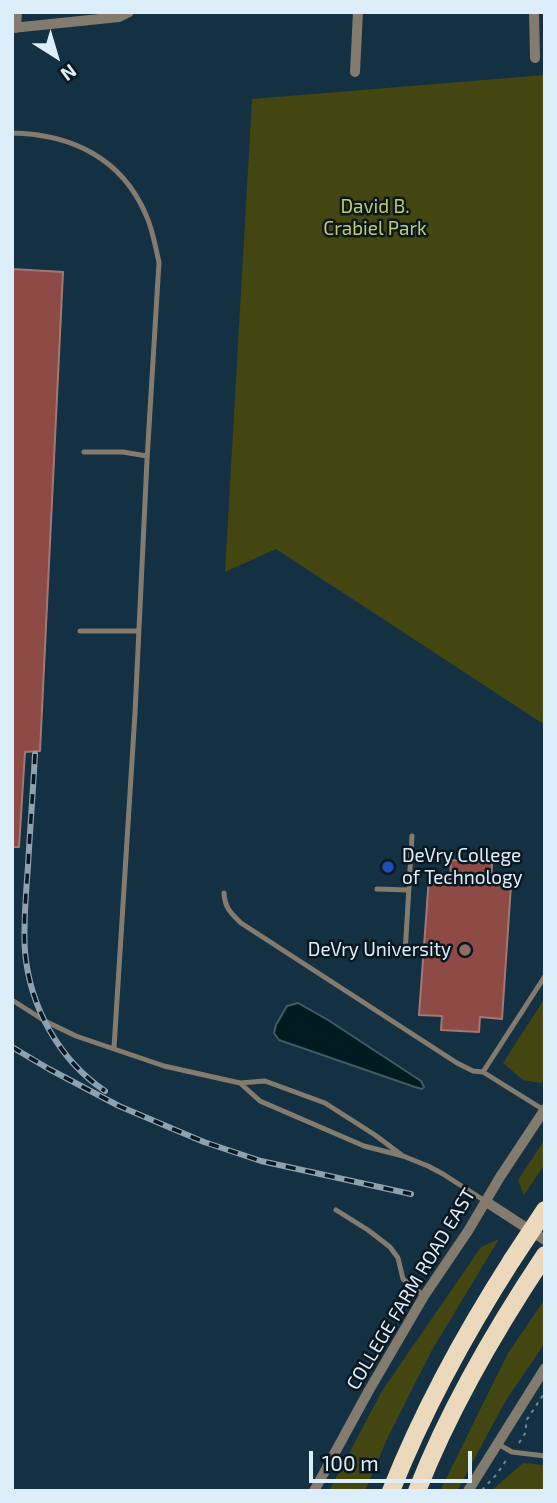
<!DOCTYPE html>
<html>
<head>
<meta charset="utf-8">
<style>
  body { margin:0 }
  #map { position:relative; width:557px; height:1503px; overflow:hidden; background:#143043; font-family:"Exo 2",sans-serif }
  canvas { display:block }
  .frame { position:absolute; inset:0; border:14px solid #ddeefb; pointer-events:none }
  .north { position:absolute; left:21px; top:21px; width:70px; height:70px; -webkit-text-stroke:5px #0b171f; paint-order:stroke; rotate:143deg; font-size:19px; font-weight:700; line-height:28px; text-align:center; color:#ddeefb }
  .north::after { content:''; display:block; margin:auto; width:24px; height:32px; background:#ddeefb; clip-path:polygon(50% 0,100% 100%,50% 72%,0 100%) }
  .scale { position:absolute; left:309px; top:1451px; width:163px; height:32px; box-sizing:border-box; border:4px solid #ddeefb; border-top:0; padding-left:9px; font-size:21px; line-height:24px; white-space:nowrap; color:#ddeefb; -webkit-text-stroke:5px #0b171f; paint-order:stroke }
</style>
</head>
<body>
<div id="map">
<canvas width="557" height="1503"></canvas>
<div class="frame"></div>
<div class="north">N</div>
<div class="scale">100 m</div>
</div>
<script>
const ctx = document.querySelector('canvas').getContext('2d');
ctx.lineJoin = 'round';
function paint(path, color) { ctx.fillStyle = color; ctx.fill(path, 'evenodd'); }
function trace(path, color, width, dash) { ctx.strokeStyle = color; ctx.lineWidth = width; ctx.lineCap = dash ? 'butt' : 'round'; ctx.setLineDash(dash || []); ctx.stroke(path); }
function drawText(font, color, halo, rows, align = 'center') {
  ctx.font = font + ' "Exo 2",sans-serif'; ctx.lineWidth = 5; ctx.setLineDash([]); ctx.textBaseline = 'middle'; ctx.strokeStyle = halo; ctx.fillStyle = color; for (const [text, x, y, turn = 0] of rows) {
    ctx.save(); ctx.translate(x, y); ctx.rotate((+turn || 0) * Math.PI / 180); ctx.textAlign = isNaN(turn) ? turn : align; if (halo) ctx.strokeText(text, 0, 0); ctx.fillText(text, 0, 0); ctx.restore();
  }
}
const green = new Path2D(`
  M545,75V725L276,549L225,572L252,99Z
  M545,998V1078L541,1083L523,1080L503,1063Z
  M545,1139V1164L524,1195L518,1180Z
  M499,1239L432,1350L387,1439L365,1491H329L382,1391L481,1247Z
  M545,1299V1343L506,1400L457,1491H440L508,1353Z
  M523,1463L545,1465V1491H491Z`);
const water = new Path2D(`
  M298,1003L328,1020L421,1081L424,1087L422,1089L415,1087L279,1040L274,1033L276,1025L287,1006Z`);
const building = new Path2D(`
  M12,269L63,272L40,751L25,752L19,847H12Z
  M451,860L492,863L491,883L511,885L502,1019L480,1017L479,1032L441,1030L442,1016L419,1015L429,877L450,879Z`);
const path = new Path2D(`
  M519,1443L526,1432V1421L545,1392
  M482,1490L497,1474L507,1459`);
const service = new Path2D(`
  M12,133C71,134 122,158 146,215C153,230 155,246 159,262L147,460L135,713L114,1048
  M84,452H123L147,456
  M80,631H139
  M377,889L408,890
  M224,893C225,908 230,912 241,923L457,1063L473,1071L483,1072L544,1110
  M374,953L405,954L412,836
  M12,1000L45,1021L76,1036L164,1066L240,1083L265,1081L325,1103L375,1135L403,1156
  M483,1072L545,976
  M240,1083L260,1101L364,1146L403,1156L428,1166L443,1174L485,1201
  M336,1210L368,1230L390,1247L398,1258L403,1279L424,1296
  M498,1444L512,1452L545,1456`);
const minor = new Path2D(`
  M534,12L535,58
  M12,28L119,17L129,12
  M16,28L17,12
  M355,72L358,12
  M485,1201L545,1240
  M314,1491L368,1392L424,1296L468,1231L500,1177L545,1109
  M468,1491L545,1368`);
const trunk = new Path2D(`
  M391,1491C424,1408 464,1335 512,1260
  M417,1491C450,1407 495,1330 545,1255`);
const rail = new Path2D(`
  M35,754C33,792 30,829 28,866C26,894 23,924 25,952C30,1007 59,1060 105,1091
  M12,1047L49,1069L119,1106L204,1142L261,1161L411,1194`);
const trunkBridge = new Path2D(`
  M512,1260L545,1210`);
const markers = [
  [388,867,7,"#1a4fb4"],
  [465,950,7,"#8d6e63"]
];
const parkNames = [
  ["David B.",375,207],
  ["Crabiel Park",375,229]
];
const poiNames = [
  ["DeVry College",402,856],
  ["of Technology",402,878],
  ["DeVry University",451,950,"right"]
];
const streetNames = [
  ["COLLEGE FARM ROAD EAST",411,1289,-59]
];
paint(green, '#434610');
paint(water, '#001b20');
trace(water, '#425a62', 2);
paint(building, '#8e4a45');
trace(building, '#a07975', 2);
trace(path, '#708797', 2, [3.5, 5]);
trace(service, '#837b6d', 5);
trace(minor, '#837b6d', 10);
trace(trunk, '#ecd8ba', 18);
trace(rail, '#8ca2b1', 6);
trace(rail, '#0b171f', 3.5, [10]);
trace(trunkBridge, '#ecd8ba', 18);
for (const [x, y, r, color] of markers) { const dot = new Path2D(); dot.arc(x, y, r, 0, 2 * Math.PI); ctx.fillStyle = color; ctx.fill(dot); trace(dot, '#0b171f', 2.5); }
drawText('19px', '#c3cb69', '#0b171f', parkNames);
drawText('19px', '#ddeefb', '#0b171f', poiNames, 'left');
drawText('19px', '#ddeefb', '#0b171f', streetNames);
</script>
</body>
</html>
